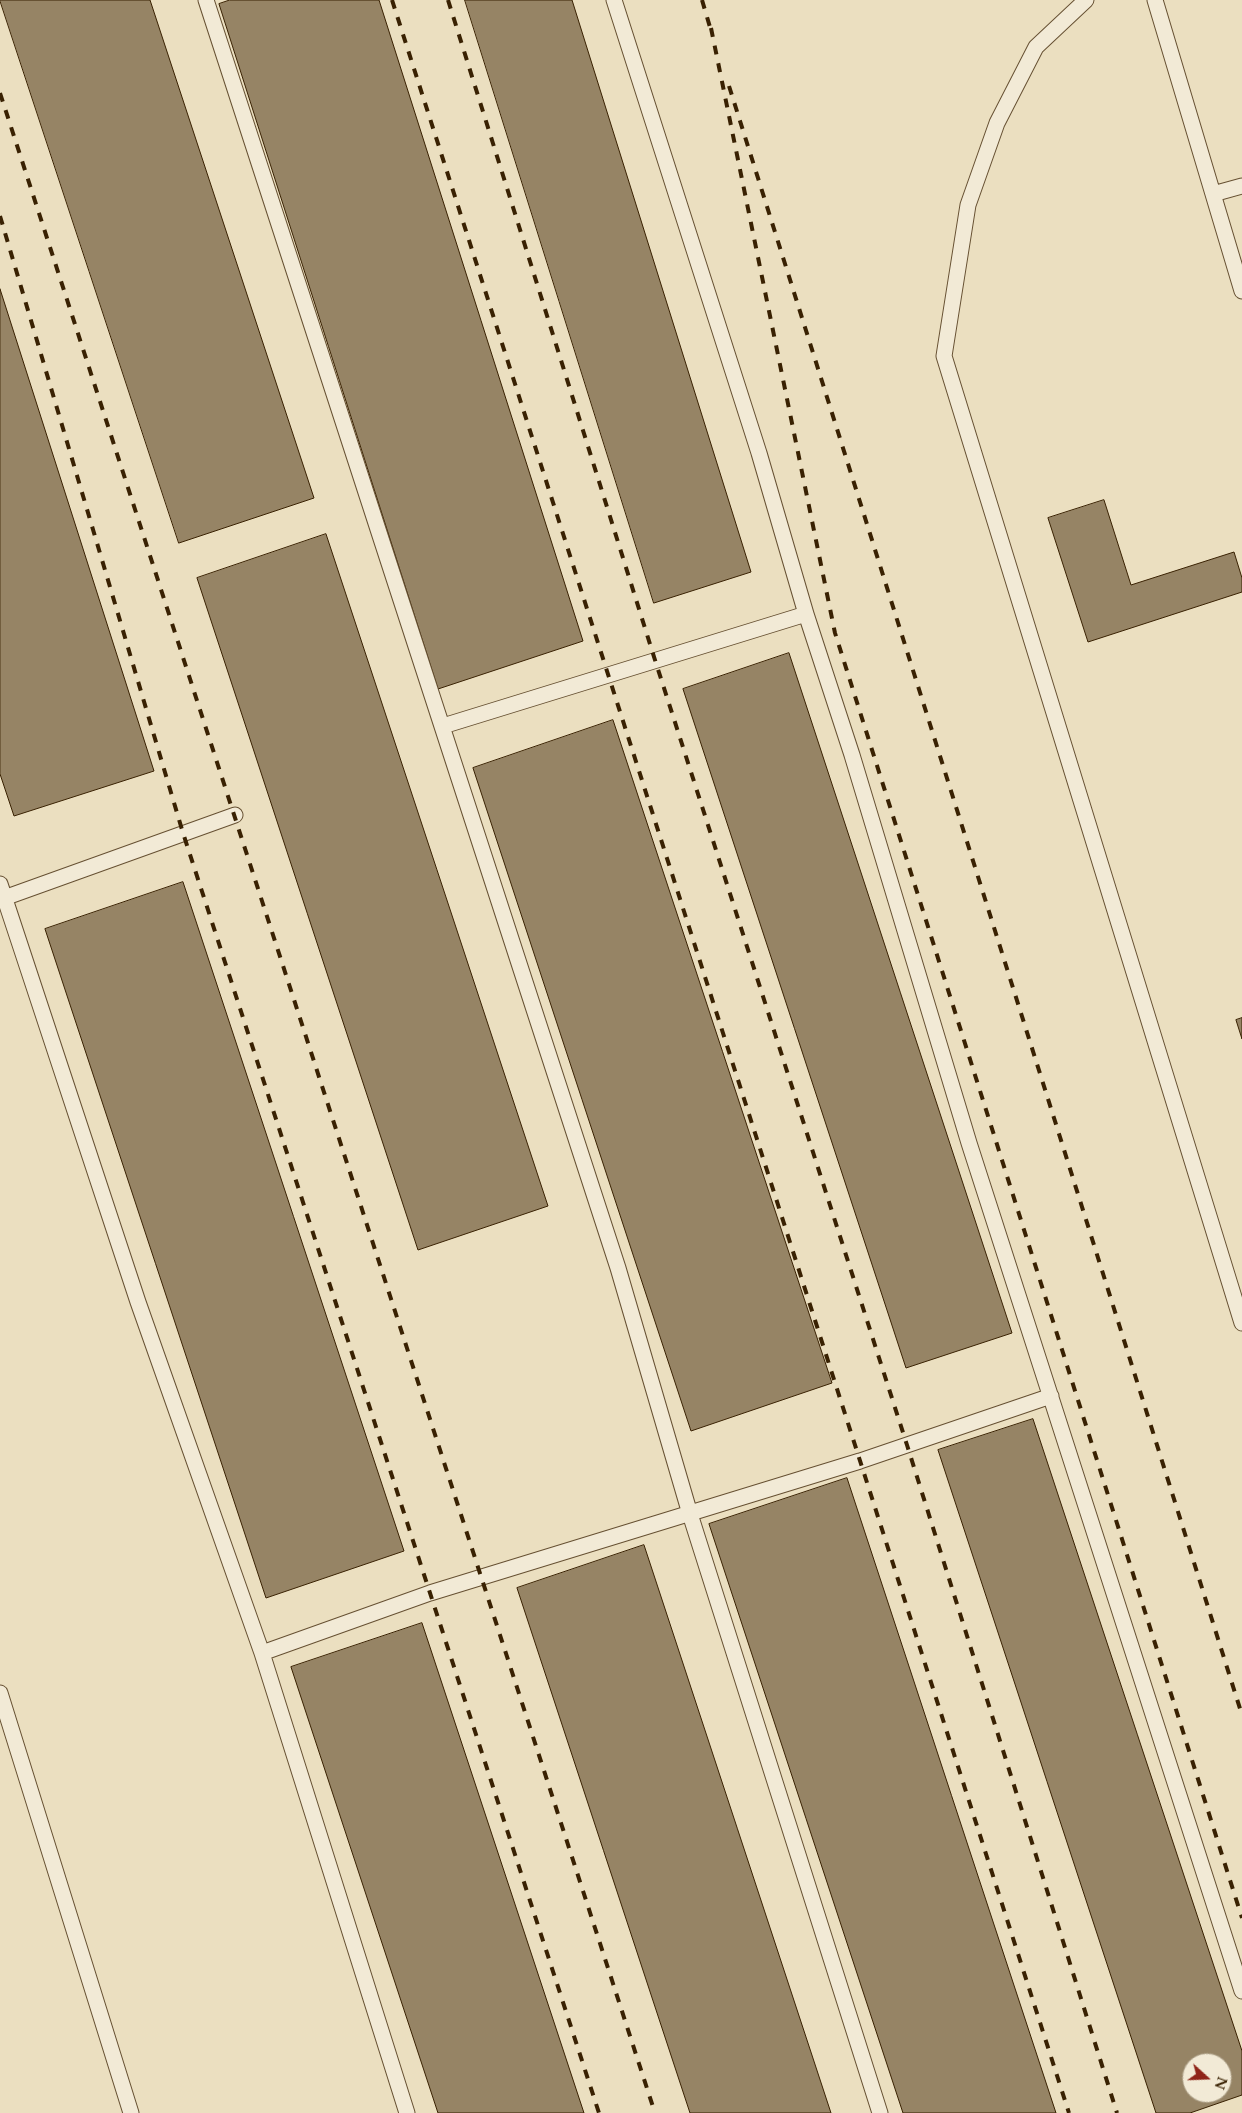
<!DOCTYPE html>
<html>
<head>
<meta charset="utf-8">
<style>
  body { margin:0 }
  #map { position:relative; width:1242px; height:2113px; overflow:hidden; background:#ebdfc0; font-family:Cardo,serif }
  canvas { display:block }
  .north { position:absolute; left:1182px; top:2053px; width:50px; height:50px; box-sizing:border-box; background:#f2ead6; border:1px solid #a89a81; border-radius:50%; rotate:110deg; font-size:14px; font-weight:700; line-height:20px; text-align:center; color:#392102 }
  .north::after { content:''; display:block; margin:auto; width:18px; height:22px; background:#8f2418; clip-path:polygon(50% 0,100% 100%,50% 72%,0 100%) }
</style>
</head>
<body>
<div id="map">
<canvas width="1242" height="2113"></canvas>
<div class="north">N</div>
</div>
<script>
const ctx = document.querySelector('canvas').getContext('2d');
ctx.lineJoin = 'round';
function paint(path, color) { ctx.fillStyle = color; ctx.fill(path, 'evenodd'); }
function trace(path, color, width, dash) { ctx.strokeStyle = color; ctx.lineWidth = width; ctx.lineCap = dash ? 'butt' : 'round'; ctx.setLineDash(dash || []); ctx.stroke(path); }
const building = new Path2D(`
  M0,0H150L314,498L179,543Z
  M230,0H379L583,641L438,689L219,4Z
  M465,0H572L751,572L654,603Z
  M0,289L154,771L14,816L0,774Z
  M1104,500L1131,585L1234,552L1242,578V592L1088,642L1048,518Z
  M326,534L548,1206L418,1250L197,578Z
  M789,653L1012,1333L906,1368L683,689Z
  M613,720L832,1383L691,1431L473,768Z
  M183,882L404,1551L266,1598L45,929Z
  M1242,1018V1039L1236,1020Z
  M1033,1419L1242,2051V2095L1190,2113H1156L938,1450ZM1192,2063H1222V2093H1192Z
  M847,1478L1056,2113H903L709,1524Z
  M644,1545L831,2113H690L517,1588Z
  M422,1623L584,2113H438L291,1667Z`);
const lane = new Path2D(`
  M206,0L618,1268L690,1514L880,2113
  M614,0L759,453L806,614L852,755L969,1143L1242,1991
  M1086,0L1036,47L997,123L968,205L944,356L1242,1323
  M1155,0L1242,291
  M1213,194L1242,186
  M443,726L806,614
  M0,884L138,1302L262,1653L407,2113
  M4,898L235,815
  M262,1653L430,1593L860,1461L1051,1396
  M0,1693L131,2113`);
const rail = new Path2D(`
  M392,0L1069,2113
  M448,0L655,660L907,1445L1117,2113
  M702,0L712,34
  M711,28L835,633L1242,1918
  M729,86L1242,1715
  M0,93L655,2113
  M0,216L183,833L599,2113`);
paint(building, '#968465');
trace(building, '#392102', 1);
trace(lane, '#665032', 17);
trace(lane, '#f2ead6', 15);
trace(rail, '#392102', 4, [9, 9]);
</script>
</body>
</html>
